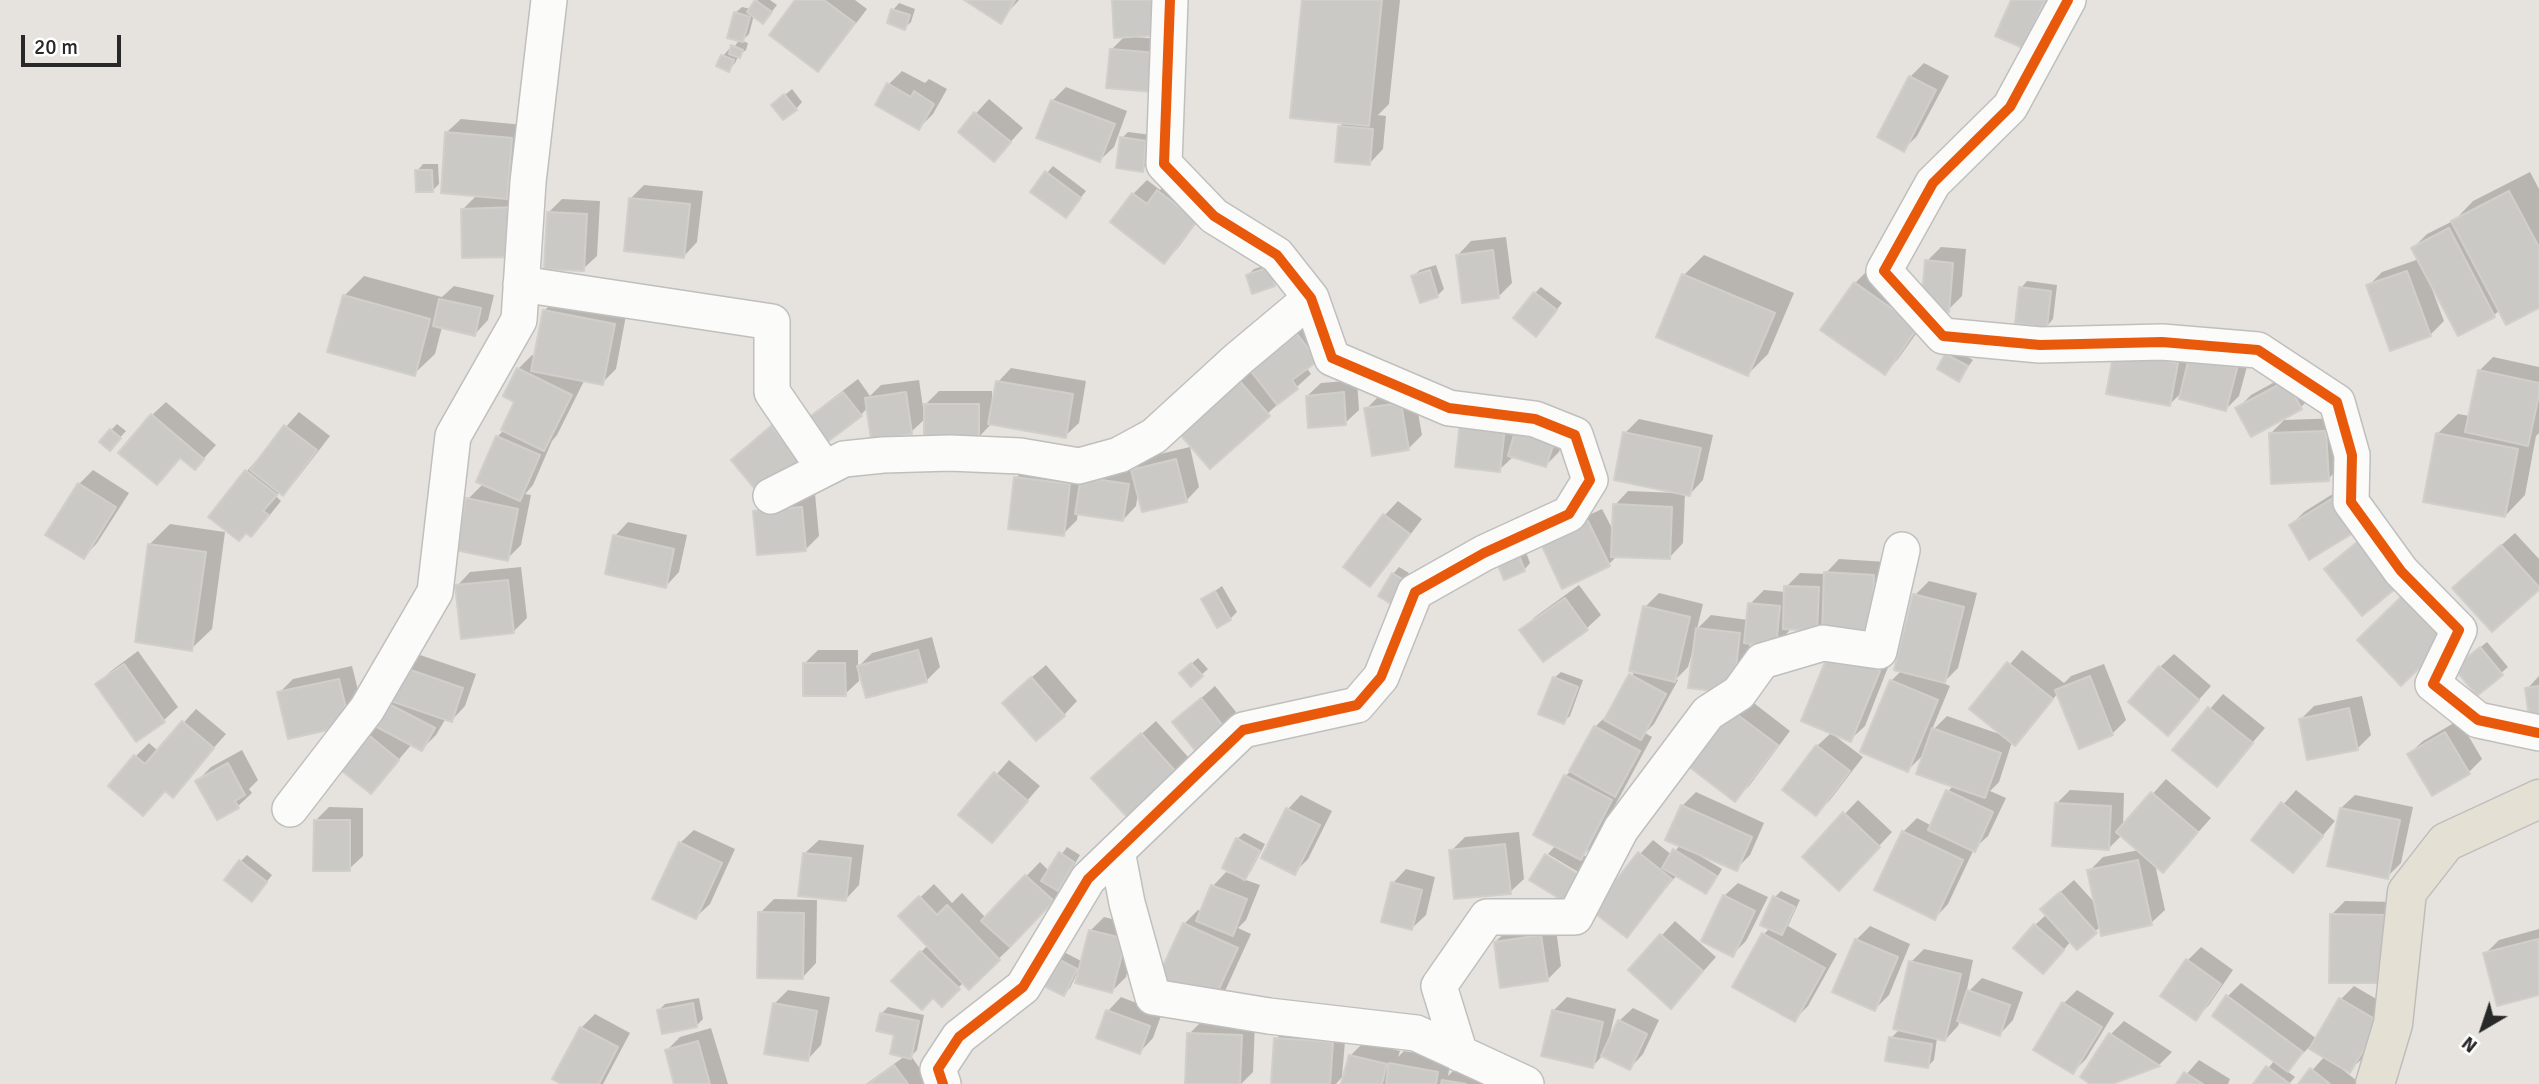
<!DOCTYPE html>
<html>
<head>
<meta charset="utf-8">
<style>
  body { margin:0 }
  #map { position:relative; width:2539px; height:1084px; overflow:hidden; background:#e6e3de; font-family:Signika,sans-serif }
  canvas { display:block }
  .north { position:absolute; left:2448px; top:993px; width:70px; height:70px; -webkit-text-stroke:5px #fff; paint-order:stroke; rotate:219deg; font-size:19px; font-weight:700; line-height:28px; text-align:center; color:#282828 }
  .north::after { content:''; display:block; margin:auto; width:24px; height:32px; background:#282828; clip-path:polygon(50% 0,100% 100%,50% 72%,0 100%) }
  .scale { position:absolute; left:21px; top:35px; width:100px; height:32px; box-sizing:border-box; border:4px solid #282828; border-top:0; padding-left:9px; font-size:21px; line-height:24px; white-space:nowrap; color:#282828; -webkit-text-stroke:5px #fff; paint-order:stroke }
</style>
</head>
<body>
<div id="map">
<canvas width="2539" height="1084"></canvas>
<div class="north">N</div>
<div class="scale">20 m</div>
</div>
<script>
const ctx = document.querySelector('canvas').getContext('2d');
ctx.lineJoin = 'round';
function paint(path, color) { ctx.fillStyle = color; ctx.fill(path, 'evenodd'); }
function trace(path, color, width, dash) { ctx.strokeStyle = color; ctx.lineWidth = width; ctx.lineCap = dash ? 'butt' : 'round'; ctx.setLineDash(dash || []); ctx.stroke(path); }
const shadow = new Path2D(`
  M758,0H770L777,5L769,15H754L749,34L742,41L748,43L746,50L739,55L735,63L729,70L718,65L723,56L729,49L732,50L740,39L735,13L742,7L751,9Z
  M797,0H855L867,9L831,56L818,70Z
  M966,0H1019L1000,21Z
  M1114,0L1136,37L1170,40L1167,77L1111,50L1126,35Z
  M1304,0H1400L1389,104L1378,115L1386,116L1383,149L1370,163L1339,127L1345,122Z
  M2013,0H2051L2036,32L2022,46Z
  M899,3L915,9L911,22L904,28L889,22L893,10Z
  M1924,63L1949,76L1917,136L1904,149L1879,136L1910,77Z
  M902,71L925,83L929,79L947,89L933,114L919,128L889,84Z
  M1066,87L1127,111L1114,147L1100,160L1052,101Z
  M792,89L802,102L796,109L780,99Z
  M989,99L1023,128L1007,146L960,131Z
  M461,119L524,125L520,183L509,195L530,194L531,241L463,209L477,195L447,132Z
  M1128,132L1152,135L1148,163L1142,170L1122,138Z
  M423,164H438L439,184L432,191L417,171Z
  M1053,166L1086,191L1066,216L1047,173Z
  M2530,172L2539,189V306L2500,310L2494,315L2459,334L2435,288L2432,289L2444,321L2430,335L2368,286L2382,272L2419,259L2413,248L2427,234L2455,220L2473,201Z
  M1172,178L1209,206L1178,248L1164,261L1133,194L1147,180L1160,190Z
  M644,185L703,191L697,242L684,256L631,198Z
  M562,199L600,201L597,256L583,269L549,212Z
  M1506,237L1512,283L1498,297L1458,255L1471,241Z
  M1941,247L1966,249L1962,296L1948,310L1931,313L1898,359L1885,373L1855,283L1869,269L1923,307L1927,261Z
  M1704,255L1794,293L1768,354L1748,374L1684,275Z
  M1276,262L1281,278L1275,284L1248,275L1254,269Z
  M1436,265L1444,289L1437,296L1413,276L1420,270Z
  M364,276L442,297L454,286L494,295L488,320L475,334L442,327L435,354L414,374L344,296Z
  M2027,281L2057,285L2053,319L2047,326L2021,288Z
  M1541,287L1562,303L1542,328L1535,293Z
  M558,297L627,310L616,369L602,383L585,379L557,435L552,441L533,485L525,494L531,495L521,545L507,559L468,499L483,484L497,437L504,430L517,402L518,369L532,355L535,357L544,311Z
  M1311,322L1330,346L1306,367L1311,374L1210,466L1179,431L1266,357Z
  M2252,348L2239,396L2226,409L2183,391L2169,405L2115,352Z
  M1953,349L1973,360L1959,379L1947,355Z
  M2493,357L2539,367V433L2536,436L2525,495L2505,516L2437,434L2458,414L2470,416L2479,371Z
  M1011,368L1086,381L1079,423L1065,436L992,423L978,438L926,418L911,432L868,407L861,415L810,418L824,405L858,379L870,396L881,385L919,380L923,407L939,391H992V402H994L998,382Z
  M2300,368L2314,394L2301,407L2237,409L2251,395Z
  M1357,380L1359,410L1345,423L1307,396L1321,383Z
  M1414,390L1422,435L1408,449L1366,409L1380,395Z
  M166,402L216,445L195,468L181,456L157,483L152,415Z
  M299,412L330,436L296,480L283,493L280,491L276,496L281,501L265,521L251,535L211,517L247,471Z
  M785,414L812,445L733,460L747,446Z
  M2340,418L2342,465L2328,479L2270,434L2284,420Z
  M1639,419L1713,435L1703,480L1690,494L1685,493L1683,543L1670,557L1618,555L1609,564L1557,530L1602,509L1614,532L1615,505L1628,491L1676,493L1625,433Z
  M1462,423H1569L1559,452L1546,465L1514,456L1499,470Z
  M117,424L126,431L116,442L111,430Z
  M1190,447L1199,487L1186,501L1138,493L1136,506L1123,520L1078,512L1077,520L1063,534L1016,478L1029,464H1096L1134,470L1147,457Z
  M93,470L129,493L97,543L84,557L79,484Z
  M2347,485L2310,557L2291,525L2304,512Z
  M815,494L819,536L806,549L755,512L769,498Z
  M1398,501L1422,519L1383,571L1369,584L1346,566L1385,515Z
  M628,522L687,535L679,572L666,586L615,536Z
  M170,524L225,532L212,629L191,649L150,544Z
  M2515,533L2539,559V588L2468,575Z
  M1524,547L1530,563L1524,570L1505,578Z
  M1839,559L1887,562L1892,657L1865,726L1851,739L1824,621L1817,629L1789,628V631L1775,645L1750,642L1746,678L1692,653L1688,667L1676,679L1678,680L1654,724L1645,733L1652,737L1594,844L1583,855L1596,864L1588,878L1548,854L1556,845L1565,776L1571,771L1595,727L1609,713L1635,671L1645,607L1659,593L1703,604L1697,629L1711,615L1748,620L1750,604L1764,590L1786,592V587L1800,573L1825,574Z
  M521,567L527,618L513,632L457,586L470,572Z
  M1399,567L1409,573L1397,595L1393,574Z
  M1929,581L1977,593L1958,668L1943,683L1950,686L1931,732L1947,716L2005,736L1972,709L2022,650L2064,683L2071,676L2104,664L2126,720L2112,734L2058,693L2028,730L2015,744L2012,742L1999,782L1990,791L2006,798L1988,836L1974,849L1948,904L1935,918L1903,832L1917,818L1932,826L1948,791L1954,785L1926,752L1908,770L1891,681L1902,670L1915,595Z
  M1579,585L1601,615L1587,628L1544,660L1522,630L1535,617Z
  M1222,586L1237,612L1230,619L1204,599Z
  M932,637L940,667L926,681L858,670L859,681L845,694L804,664L818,650H858V667L872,653Z
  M2487,642L2508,667L2477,694L2462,662Z
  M138,651L178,707L164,720L137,740L97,684L111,671Z
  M417,654L476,674L465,706L452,720L446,718L436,735L422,749L412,744L371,792L341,768Z
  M2174,654L2211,686L2181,720L2160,667Z
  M1198,658L1208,669L1191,684L1181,673Z
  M1046,665L1077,701L1064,715L1018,689Z
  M352,666L363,710L349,724L279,693L293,679Z
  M1561,672L1583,680L1570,716L1563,722L1554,678Z
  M2539,676V722L2527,689Z
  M1215,686L1236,712L1223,726L1174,722Z
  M2223,694L2265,728L2217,784L2174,750Z
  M2362,696L2371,735L2357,749L2300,720L2314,706Z
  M1746,697L1790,731L1749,786L1735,799L1691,766Z
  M196,709L226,734L172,795L135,757L149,743L158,751Z
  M2459,720L2482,759L2469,772L2409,754L2423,741Z
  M1156,721L1189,758L1175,771L1107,765Z
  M1831,733L1863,757L1830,800L1816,814L1817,746Z
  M242,750L258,780L249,789L252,793L238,806L197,781L211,767Z
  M1009,760L1040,786L992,841L961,815Z
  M2166,779L2211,818L2176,857L2155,864L2165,910L2151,923L2101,926L2077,948L2071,941L2057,958L2035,925L2047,914L2056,896L2074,880L2096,904L2089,871L2103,857L2139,850L2122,835L2109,848L2056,804L2070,790L2124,793L2123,827Z
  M2296,790L2335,821L2293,871L2253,839Z
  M1696,792L1764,823L1750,855L1736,869L1701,854L1700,856L1722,869L1712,886L1706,892L1677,875L1626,935L1640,854L1653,840L1672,855L1681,844L1682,806Z
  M1301,795L1332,811L1308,859L1294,873L1263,857L1288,809Z
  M2355,795L2413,807L2401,863L2387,877L2341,808Z
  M1858,800L1892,832L1852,875L1804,857Z
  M329,807L363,808V856L349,869L315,821Z
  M694,830L735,849L710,904L696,917L680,843Z
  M1519,832L1524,879L1510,892L1451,851L1465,837Z
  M1244,833L1265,844L1251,871L1243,879L1260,885L1246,920L1238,928L1251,934L1225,991L1211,1004L1158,981L1184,924L1198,910L1202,912L1213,886L1226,872L1234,875L1237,839Z
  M819,840L864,845L859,885L846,899L805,853Z
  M1067,847L1080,855L1063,884L1066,887L1011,944L1012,946L969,987L964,982L942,1004L933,996L893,981L928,945L901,916L934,884L952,903L962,893L986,918L1040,862L1049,871Z
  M247,855L272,875L258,893L241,861Z
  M1406,869L1435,877L1426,915L1412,928L1393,883Z
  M1738,883L1768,897L1746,941L1732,955L1724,896Z
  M1781,891L1800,900L1788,926L1837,954L1808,1006L1794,1020L1764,934L1770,928L1775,897Z
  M774,899L817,900L816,963L803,977L760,913Z
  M2345,901L2399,902V967L2331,915Z
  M1104,917L1138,926L1126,977L1112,991L1079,969L1070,988L1063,994L1045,985L1064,952L1083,962L1090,931Z
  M1675,921L1716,957L1684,993L1630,970Z
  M1555,922L1561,966L1547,980L1495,942L1509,929Z
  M1870,926L1910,944L1889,995L1875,1009L1856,940Z
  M2539,929V993L2499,1004L2485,954L2499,940Z
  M2201,947L2233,970L2209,1005L2196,1018L2187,961Z
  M1924,949L1973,960L1966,994L1982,978L2023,992L2013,1020L2000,1034L1960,1020L1958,1026L1945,1040L1937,1038L1934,1060L1927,1067L1891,1038L1900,1029L1911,962Z
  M2241,983L2317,1039L2341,999L2354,986L2392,1008L2364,1057L2350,1070L2340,1065L2338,1066L2361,1084H2300L2325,1056L2309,1047L2287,1071L2295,1077L2289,1084H2255L2275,1060L2227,997Z
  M788,990L830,997L821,1045L808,1059L774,1004Z
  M2077,990L2114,1013L2086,1059L2073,1072L2063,1004Z
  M1121,997L1162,1013L1153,1038L1140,1052L1108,1011Z
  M1567,997L1616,1009L1609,1039L1619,1021L1633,1008L1659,1020L1643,1054L1630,1068L1603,1055L1593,1066L1553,1011Z
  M699,998L703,1019L697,1025L659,1010L665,1004Z
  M888,1007L924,1015L917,1050L911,1056L931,1084H866L905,1056L896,1033L881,1014Z
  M595,1014L630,1033L603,1084H564L581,1028Z
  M1203,1020L1255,1022L1253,1072L1241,1084H1210L1189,1034Z
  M2124,1021L2172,1052L2159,1065L2107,1084H2093L2110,1035Z
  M1290,1025L1346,1029L1342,1077L1336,1084H1273L1276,1039Z
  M711,1028L728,1084H676L667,1050L680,1037Z
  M1364,1042L1400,1051L1398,1057L1404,1051L1451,1059L1448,1076L1457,1067L1495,1084H1343L1350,1056Z
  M2199,1060L2230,1079L2228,1084H2178Z`);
const building = new Path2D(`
  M755,0L772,12L763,24L747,12Z
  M795,0H824L855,23L818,72L769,35Z
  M964,0H1015L1001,24Z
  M1112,0H1160L1162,35L1114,38Z
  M1302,0H1382L1369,126L1290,118Z
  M2011,0H2045L2023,48L1995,36Z
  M891,9L910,15L905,30L887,23Z
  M734,12L750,17L743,42L727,38Z
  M731,45L743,50L740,58L729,54Z
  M1110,49L1157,53L1154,92L1106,88Z
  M721,55L734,60L729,72L716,66Z
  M1909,76L1936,90L1904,152L1877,137Z
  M887,83L911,97L914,91L934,104L919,130L875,105Z
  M784,94L797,110L783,120L771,105Z
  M1051,100L1115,124L1100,162L1036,138Z
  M974,112L1011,142L994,162L958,132Z
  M1338,126L1373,129L1370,165L1335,162Z
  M445,132L512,138L507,199L441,193Z
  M1120,137L1146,141L1143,172L1116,168Z
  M415,170H432L433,192H416Z
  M1045,171L1081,198L1066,218L1030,192Z
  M1157,190L1197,221L1164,264L1110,222L1132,193L1147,204Z
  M2509,191L2539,247V308L2506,325L2451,221Z
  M629,198L690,204L684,258L624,251Z
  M517,207L518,257L462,258L461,209Z
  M547,212L587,214L584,271L544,269Z
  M2449,228L2495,317L2458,336L2411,248Z
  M1493,250L1499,298L1462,303L1456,255Z
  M1925,260L1953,263L1949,312L1921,309Z
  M1270,267L1275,286L1252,294L1246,275Z
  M1430,270L1438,297L1420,303L1411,276Z
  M2407,271L2431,336L2390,351L2366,285Z
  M1682,274L1775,313L1748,376L1656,337Z
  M1854,282L1918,327L1885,375L1820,330Z
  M2019,287L2051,291L2047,328L2015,323Z
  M1534,292L1557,310L1536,337L1513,318Z
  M343,295L430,319L415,376L327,352Z
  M439,299L481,308L475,336L433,326Z
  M543,310L615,324L603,385L531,371Z
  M1297,334L1318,361L1292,380L1298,389L1277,405L1250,370Z
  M2191,349L2239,361L2226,411L2179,399Z
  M2114,351L2178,363L2170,406L2106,394Z
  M1945,354L1968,366L1959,382L1937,369Z
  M517,368L572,395L544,451L501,430L514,402L503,396Z
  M2478,370L2539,383V395L2528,446L2465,432Z
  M1237,378L1270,416L1210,469L1177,431Z
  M996,381L1073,394L1066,438L988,424Z
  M2286,381L2302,409L2251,437L2235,408Z
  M843,392L862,416L826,443L808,418Z
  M906,392L912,434L871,439L865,398Z
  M1344,392L1346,425L1308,428L1306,396Z
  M1401,403L1409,450L1372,456L1364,408Z
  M924,404H979V439H924Z
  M151,414L204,459L195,470L180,458L157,485L118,453Z
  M1460,422L1505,427L1500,472L1455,467Z
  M1517,424L1556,437L1546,467L1508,456Z
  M284,425L317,450L283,496L250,470Z
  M771,426L800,460L759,494L731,460Z
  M110,429L121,438L110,451L99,442Z
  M2326,431L2329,481L2271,484L2269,433Z
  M1623,432L1701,448L1690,496L1614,480Z
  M2436,433L2518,449L2505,517L2423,502Z
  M496,436L540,455L520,501L476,482Z
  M1176,459L1187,502L1142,512L1131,470Z
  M245,470L277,495L263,511L269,515L251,537L246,533L239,541L208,517Z
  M1014,477L1070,484L1064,536L1008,529Z
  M1081,477L1129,484L1123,521L1075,514Z
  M78,483L116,507L84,559L45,535Z
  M466,498L518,509L508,561L455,550Z
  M2333,498L2355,532L2309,560L2289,525Z
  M1613,504L1672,507L1670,559L1611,557Z
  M802,507L806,551L757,555L753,511Z
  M1383,514L1410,534L1370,587L1343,567Z
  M1588,521L1610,566L1562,589L1541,544Z
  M613,535L674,549L666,588L605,574Z
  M2362,538L2400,585L2362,616L2324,569Z
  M148,544L206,552L192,651L135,642Z
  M2501,545L2539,587V590L2492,632L2452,588Z
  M1518,553L1525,571L1504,580L1496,561Z
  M1824,572L1874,575L1872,640L1822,638Z
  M1392,573L1404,580L1391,604L1378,596Z
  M508,580L514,633L461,639L455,585Z
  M1784,586L1819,587L1817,631L1783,629Z
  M1215,591L1231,620L1217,628L1201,599Z
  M2406,592L2451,637L2401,686L2357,640Z
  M1913,594L1964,607L1945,683L1894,670Z
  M1565,598L1588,630L1543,662L1519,630Z
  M1748,603L1780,606L1776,647L1744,643Z
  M1643,606L1690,617L1675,682L1629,671Z
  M1696,628L1740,633L1733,693L1688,688Z
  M2480,647L2503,675L2477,696L2454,668Z
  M918,650L927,682L866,698L857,666Z
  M1830,650L1880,671L1851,742L1801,721Z
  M2007,662L2053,699L2015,746L1969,709Z
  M803,663H845L846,696H803Z
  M1191,663L1203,676L1191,687L1179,673Z
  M124,664L165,722L136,742L95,684Z
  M2159,666L2199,700L2168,736L2128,702Z
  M402,667L463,688L452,722L391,701Z
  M1629,674L1666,694L1641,740L1604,720Z
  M2090,676L2113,735L2079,749L2055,690Z
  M1031,677L1065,716L1036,741L1002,703Z
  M1553,677L1578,687L1564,724L1538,714Z
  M339,679L350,725L288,739L277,692Z
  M1890,680L1938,700L1908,772L1860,752Z
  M2539,686V724L2530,725L2525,688Z
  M1201,698L1224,727L1195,750L1172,722Z
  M387,703L435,728L422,751L375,726Z
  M2208,707L2253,743L2217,787L2172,750Z
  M2349,708L2358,750L2307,760L2299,719Z
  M1731,710L1778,745L1735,802L1688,766Z
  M182,721L214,748L173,798L165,791L143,816L108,786L134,755L145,764Z
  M1594,726L1640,751L1615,797L1569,771Z
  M1932,728L2001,753L1985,798L1916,774Z
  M2445,732L2470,774L2432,796L2407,754Z
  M366,733L399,760L371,794L338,768Z
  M1141,733L1177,773L1127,817L1091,778Z
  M1816,745L1850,771L1816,816L1782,790Z
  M228,763L245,795L235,801L239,808L217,820L195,781Z
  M994,772L1028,801L992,843L958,815Z
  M1564,775L1612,800L1581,860L1533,835Z
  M1946,790L1993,812L1975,852L1928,830Z
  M2151,792L2198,832L2163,873L2116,832Z
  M2281,802L2323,836L2293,873L2251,840Z
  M2055,803L2111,806L2109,850L2052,846Z
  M1681,805L1752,837L1737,871L1665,840Z
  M1286,808L1320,825L1295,875L1261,858Z
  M2340,808L2400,820L2388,879L2327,866Z
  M1843,812L1880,847L1839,891L1802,857Z
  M314,820H350V871H313Z
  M1902,831L1963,860L1935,920L1874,890Z
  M1236,838L1260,851L1245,880L1222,868Z
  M679,842L722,863L696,919L652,899Z
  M1505,844L1511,894L1454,899L1449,850Z
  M1673,849L1717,876L1706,894L1662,868Z
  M1059,852L1074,862L1058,891L1041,881Z
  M1638,852L1672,879L1627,938L1592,911Z
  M803,853L851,858L846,901L798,896Z
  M1545,854L1584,878L1568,904L1529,880Z
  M239,860L267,882L252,902L224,880Z
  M2138,860L2152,925L2101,936L2087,870Z
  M1025,875L1054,901L1010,947L981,921Z
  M1391,882L1422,890L1412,930L1381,922Z
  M1211,885L1247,899L1233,936L1196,921Z
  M2060,892L2097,933L2077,950L2040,909Z
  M1723,895L1755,911L1733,957L1701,941Z
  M919,896L937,915L947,905L1000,960L969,990L898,916Z
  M1773,896L1795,907L1782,935L1760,925Z
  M758,912L804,913L803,979L757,978Z
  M2330,914L2386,915V983H2329Z
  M1183,923L1238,948L1211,1006L1156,981Z
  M2034,924L2064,950L2043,974L2013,948Z
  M1089,930L1126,939L1112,993L1075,983Z
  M1762,933L1825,968L1795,1022L1732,987Z
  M1660,934L1703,971L1671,1009L1628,970Z
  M1541,935L1548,981L1500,988L1494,942Z
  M1855,939L1898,957L1875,1011L1832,992Z
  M2538,939L2539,995L2497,1006L2483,953Z
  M920,951L960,989L942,1007L933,998L922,1010L891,981Z
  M1056,958L1077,969L1064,996L1042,985Z
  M2186,959L2221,984L2196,1021L2160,996Z
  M1909,961L1961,974L1945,1041L1893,1029Z
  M1967,990L2010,1005L2000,1036L1957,1021Z
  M2226,995L2303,1052L2288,1072L2212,1016Z
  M2339,998L2380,1022L2350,1073L2309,1049Z
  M2062,1002L2102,1027L2073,1074L2033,1050Z
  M693,1003L697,1027L662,1034L657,1010Z
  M773,1003L817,1011L808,1061L764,1054Z
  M1106,1010L1150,1026L1140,1054L1096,1038Z
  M1552,1010L1603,1022L1593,1068L1541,1056Z
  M880,1013L919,1021L911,1059L890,1054L894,1035L876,1031Z
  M1618,1020L1647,1034L1630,1070L1601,1056Z
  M580,1027L618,1047L599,1084H561L552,1079Z
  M1187,1033L1242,1035L1240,1084H1185Z
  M2109,1033L2160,1066L2112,1084H2090L2080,1077Z
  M1889,1037L1932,1044L1928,1068L1885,1061Z
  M1274,1038L1333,1042L1330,1084H1271Z
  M698,1041L710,1084H674L665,1050Z
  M1349,1055L1387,1064L1382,1084H1341Z
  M1389,1063L1438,1072L1436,1084H1386Z
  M894,1065L908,1084H868Z
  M2266,1066L2290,1084H2253Z
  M2310,1068L2330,1084H2298Z
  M2184,1072L2203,1084H2176Z
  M1442,1080L1466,1084H1441Z`);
const street = new Path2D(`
  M2068,0L2010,107L1933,183L1884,271L1943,336L2040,345L2162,342L2258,350L2337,402L2352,455L2351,502L2401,571L2459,630L2433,684L2478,720L2539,733
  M521,284L772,322V392L824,468
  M771,496L844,459L883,455L950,453L1020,456L1079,466L1119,455L1154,436L1237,360L1311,298
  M290,809L367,709L435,592L453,436L519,320L528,182L549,0
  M1117,851L1127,903L1153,997L1269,1016L1416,1033L1526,1084
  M1460,1054L1439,986L1487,917H1575L1621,829L1708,713L1739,693L1762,661L1823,643L1879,651L1902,550
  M943,1084L938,1069L959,1037L1023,987L1088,879L1243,730L1357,705L1381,677L1415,592L1484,553L1569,514L1590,480L1575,435L1535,419L1449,408L1332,358L1311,298L1277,255L1214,216L1164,164L1170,0`);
const primary = new Path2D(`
  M2375,1084L2393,1024L2407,892L2446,842L2539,799`);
const cycleway = new Path2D(`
  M2068,0L2010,107L1933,183L1884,271L1943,336L2040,345L2162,342L2258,350L2337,402L2352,455L2351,502L2401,571L2459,630L2433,684L2478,720L2539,733
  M943,1084L938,1069L959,1037L1023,987L1088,879L1243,730L1357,705L1381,677L1415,592L1484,553L1569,514L1590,480L1575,435L1535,419L1449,408L1332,358L1311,298L1277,255L1214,216L1164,164L1170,0`);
paint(shadow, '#0003');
paint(building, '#cbc9c5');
trace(building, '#d1cfca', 2);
trace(street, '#c0bfbf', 38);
trace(primary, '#bfbdbc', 41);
trace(street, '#fbfbfa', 35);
trace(primary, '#e4e1d4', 38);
trace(cycleway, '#e8590c', 10);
</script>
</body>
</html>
